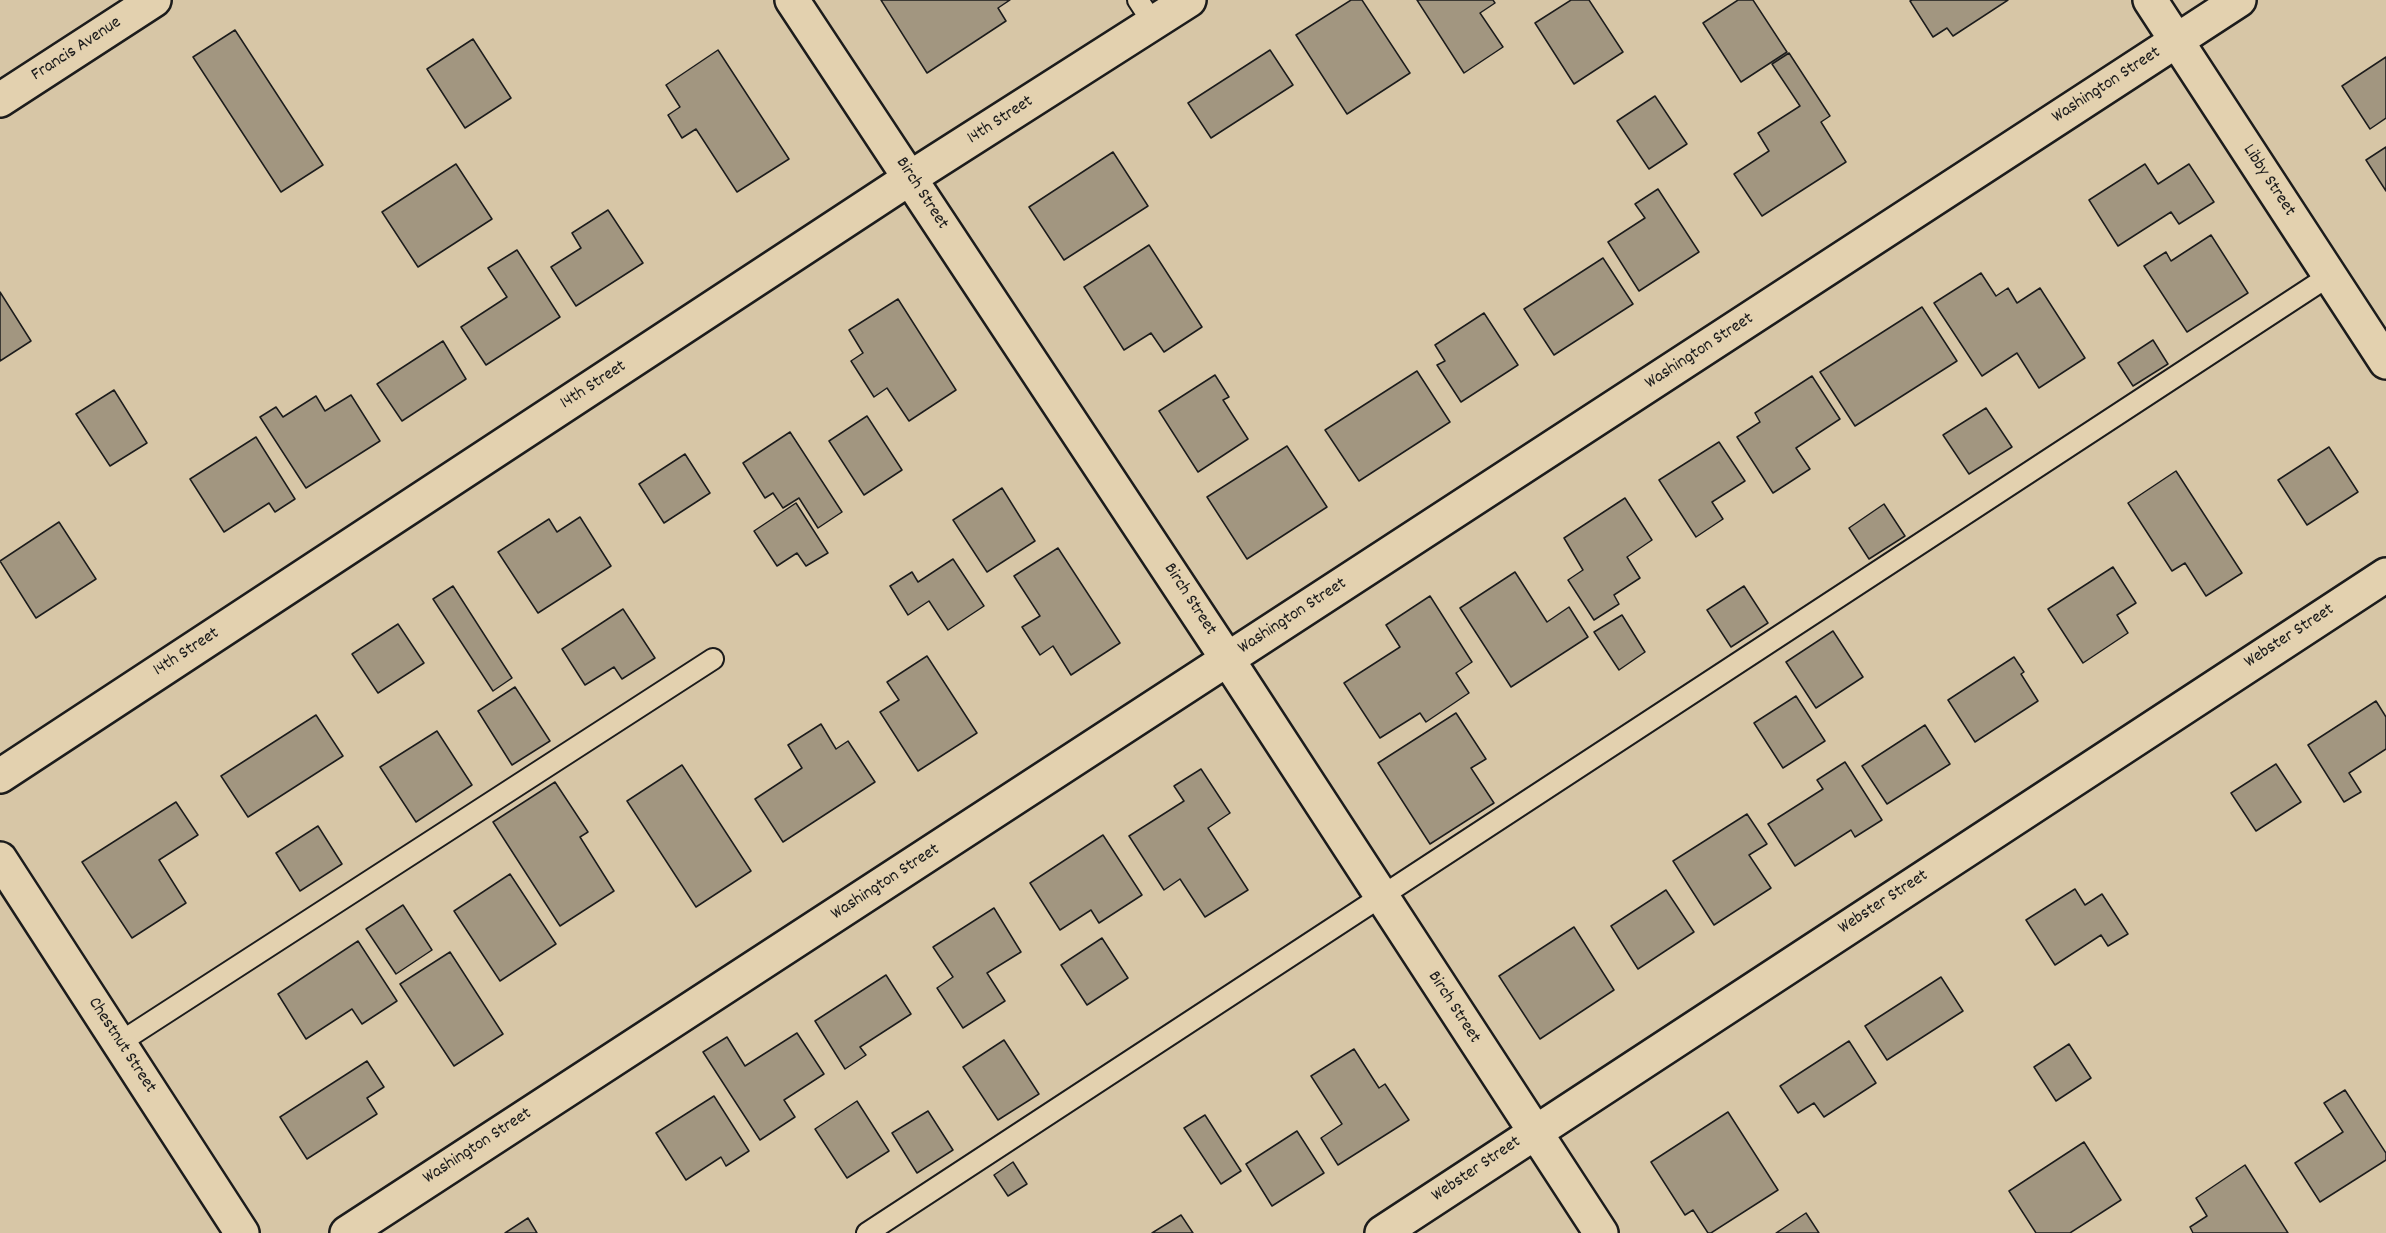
<!DOCTYPE html>
<html>
<head>
<meta charset="utf-8">
<style>
  body { margin:0 }
  canvas { display:block; background:#d7c6a6 }
</style>
</head>
<body>
<canvas width="2386" height="1233"></canvas>
<script>
const ctx = document.querySelector('canvas').getContext('2d');
ctx.lineJoin = 'round';
function paint(path, color) { ctx.fillStyle = color; ctx.fill(path, 'evenodd'); }
function trace(path, color, width, dash) { ctx.strokeStyle = color; ctx.lineWidth = width; ctx.lineCap = dash ? 'butt' : 'round'; ctx.setLineDash(dash || []); ctx.stroke(path); }
function drawText(font, color, halo, rows, align = 'center') {
  ctx.font = font + ' Dekko,sans-serif'; ctx.lineWidth = 4.5; ctx.setLineDash([]); ctx.textBaseline = 'middle'; ctx.strokeStyle = halo; ctx.fillStyle = color; for (const [text, x, y, turn = 0] of rows) {
    ctx.save(); ctx.translate(x, y); ctx.rotate((+turn || 0) * Math.PI / 180); ctx.textAlign = isNaN(turn) ? turn : align; if (halo) ctx.strokeText(text, 0, 0); ctx.fillText(text, 0, 0); ctx.restore();
  }
}
const building = new Path2D(`
  M881,0H1010L998,8L1006,21L927,73Z
  M1351,0H1362L1410,73L1347,114L1296,35Z
  M1417,0H1493L1495,3L1480,13L1503,47L1464,73Z
  M1571,0H1589L1623,52L1574,84L1535,23Z
  M1738,0H1753L1787,52L1741,82L1703,23Z
  M1912,0H2008L1953,36L1947,28L1933,37L1910,1Z
  M235,30L323,165L281,192L193,57Z
  M473,39L511,98L465,128L427,69Z
  M718,50L789,159L737,192L696,129L682,138L668,115L680,107L666,85Z
  M1270,50L1293,85L1211,138L1188,103Z
  M1789,53L1830,116L1821,122L1846,162L1762,216L1734,174L1769,151L1758,133L1800,106L1772,64Z
  M2386,57V118L2370,129L2342,86Z
  M1655,96L1687,144L1649,169L1617,121Z
  M2386,147V191L2366,160Z
  M1113,152L1148,206L1064,260L1029,207Z
  M456,164L492,219L418,267L382,212Z
  M2145,164L2158,184L2189,164L2214,202L2179,224L2171,212L2118,246L2089,200Z
  M1658,189L1699,252L1639,291L1608,242L1645,218L1635,204Z
  M608,210L643,263L576,306L551,267L581,248L572,233Z
  M2211,235L2248,293L2187,332L2144,266L2166,252L2171,261Z
  M1149,245L1202,327L1164,352L1151,333L1124,350L1084,287Z
  M517,250L560,317L486,365L461,327L507,297L488,268Z
  M1603,258L1633,304L1554,355L1524,309Z
  M1981,273L1996,296L2008,288L2017,303L2040,288L2085,358L2039,388L2017,353L1982,376L1934,303Z
  M0,292L31,341L0,361Z
  M898,299L956,390L909,421L887,388L874,397L851,361L863,353L849,330Z
  M1922,307L1957,361L1855,426L1820,372Z
  M1484,313L1518,365L1461,402L1437,365L1445,361L1435,345Z
  M2153,340L2168,364L2133,386L2118,363Z
  M443,341L466,379L402,421L377,384Z
  M1417,371L1450,422L1359,481L1325,430Z
  M1215,375L1229,397L1223,400L1248,439L1198,472L1159,411Z
  M1812,376L1840,419L1796,448L1810,469L1773,493L1737,437L1760,422L1755,413Z
  M114,390L147,443L110,466L76,414Z
  M351,395L380,441L306,488L260,417L276,407L283,417L316,396L325,411Z
  M1986,408L2012,447L1969,474L1943,435Z
  M867,416L902,470L864,495L829,441Z
  M790,432L842,512L818,528L799,498L783,508L773,493L765,498L743,463Z
  M256,437L295,499L275,512L269,503L224,532L190,479Z
  M1719,442L1745,481L1712,502L1723,519L1696,537L1659,480Z
  M1287,446L1327,507L1247,559L1207,497Z
  M2329,447L2358,492L2307,525L2278,480Z
  M685,454L710,493L664,523L639,484Z
  M2176,471L2242,573L2206,596L2185,563L2172,571L2128,503Z
  M1002,488L1035,541L987,572L953,520Z
  M1625,498L1652,540L1627,557L1640,578L1614,595L1619,604L1594,620L1568,580L1583,570L1564,538Z
  M796,503L828,553L806,566L797,553L777,566L754,531Z
  M1884,504L1905,536L1869,559L1849,528Z
  M580,517L611,566L538,613L498,552L549,519L557,532Z
  M59,522L96,579L36,618L0,561Z
  M1058,548L1120,643L1071,675L1053,646L1040,655L1022,627L1040,616L1014,576Z
  M953,559L984,606L948,630L929,601L908,615L890,586L912,572L918,582Z
  M2113,567L2136,603L2117,615L2128,633L2083,663L2048,609Z
  M1515,572L1547,622L1569,607L1588,637L1511,687L1460,608Z
  M453,586L512,678L493,691L433,599Z
  M1744,586L1768,623L1731,647L1707,610Z
  M1430,596L1472,662L1456,673L1469,693L1426,722L1420,713L1380,738L1344,683L1400,647L1386,625Z
  M623,609L655,658L622,679L614,667L585,685L562,649Z
  M1622,615L1645,652L1619,670L1594,632Z
  M398,624L424,663L378,693L352,654Z
  M1833,631L1863,677L1816,708L1786,662Z
  M927,656L977,733L918,771L880,712L899,700L887,682Z
  M2014,657L2024,672L2021,674L2038,701L1975,742L1948,700Z
  M515,687L550,741L512,765L478,711Z
  M1796,696L1825,741L1783,768L1754,723Z
  M2376,701L2386,717V749L2349,773L2361,792L2344,802L2308,745Z
  M1456,713L1486,759L1471,768L1494,803L1430,844L1378,763Z
  M316,715L343,756L248,817L221,776Z
  M821,724L836,749L848,741L875,782L783,842L755,799L802,768L788,745Z
  M1925,725L1950,764L1887,804L1862,766Z
  M437,731L472,785L416,822L380,767Z
  M1845,762L1882,820L1855,837L1851,830L1795,866L1768,824L1823,789L1817,780Z
  M2276,764L2301,802L2256,831L2231,793Z
  M682,765L751,871L696,907L627,801Z
  M1201,769L1230,813L1208,828L1248,890L1205,917L1180,879L1164,890L1129,836L1184,801L1174,786Z
  M555,782L588,832L580,837L614,891L560,926L493,822Z
  M176,802L198,835L159,860L186,903L132,938L82,862Z
  M1747,814L1767,844L1749,855L1771,888L1714,925L1673,861Z
  M318,826L342,864L300,891L276,853Z
  M1103,835L1142,895L1099,923L1091,910L1060,930L1030,883Z
  M510,874L556,944L500,981L454,911Z
  M2075,889L2085,905L2102,894L2128,934L2108,946L2101,935L2055,965L2026,920Z
  M1666,890L1694,932L1638,969L1611,926Z
  M403,905L432,950L396,974L366,929Z
  M994,908L1021,952L987,973L1005,1001L963,1028L937,988L953,977L933,947Z
  M1574,927L1614,990L1540,1039L1499,976Z
  M1102,938L1128,978L1087,1005L1061,965Z
  M358,941L397,1001L362,1024L352,1009L306,1039L278,994Z
  M450,952L503,1034L454,1066L400,984Z
  M886,975L911,1014L860,1047L866,1055L845,1069L815,1021Z
  M1941,977L1963,1011L1887,1060L1865,1026Z
  M797,1033L824,1074L784,1100L795,1117L760,1140L703,1052L727,1037L745,1066Z
  M1004,1040L1039,1094L998,1120L963,1067Z
  M1849,1041L1876,1083L1824,1117L1814,1103L1798,1113L1780,1086Z
  M2069,1044L2091,1078L2056,1101L2034,1067Z
  M1354,1049L1379,1088L1385,1084L1409,1120L1338,1165L1321,1138L1342,1124L1311,1076Z
  M367,1061L384,1087L367,1098L377,1114L307,1159L280,1117Z
  M2345,1090L2386,1153V1160L2320,1202L2295,1163L2343,1132L2324,1103Z
  M714,1096L749,1151L726,1166L721,1157L686,1180L656,1133Z
  M857,1101L889,1151L847,1178L815,1129Z
  M928,1111L953,1150L917,1173L892,1133Z
  M1728,1112L1778,1190L1711,1233H1708L1693,1210L1685,1215L1651,1162Z
  M1205,1115L1241,1171L1221,1184L1184,1128Z
  M1297,1131L1324,1173L1272,1206L1246,1164Z
  M2084,1142L2121,1200L2070,1233H2036L2009,1191Z
  M1013,1162L1027,1184L1008,1196L994,1175Z
  M2245,1165L2288,1233H2193L2190,1227L2207,1216L2196,1198Z
  M1806,1213L1819,1233H1776Z
  M1181,1215L1193,1233H1152Z
  M528,1218L537,1233H505Z`);
const service = new Path2D(`
  M1138,0L1153,23
  M119,1043L713,659
  M867,1233L2329,276`);
const minor = new Path2D(`
  M792,0L1228,660L1601,1233
  M2150,0L2386,362
  M0,100L154,0
  M0,776L910,178L1189,0
  M347,1233L2239,0
  M1382,1233L2386,575`);
const tertiary = new Path2D(`
  M0,859L242,1233`);
const streetNames = [
  ["Francis Avenue",77,50,-33],
  ["Washington Street",2107,86,-33],
  ["14th Street",1001,121,-33],
  ["Libby Street",2268,181,57],
  ["Birch Street",921,194,57],
  ["Washington Street",1700,352,-33],
  ["14th Street",594,386,-33],
  ["Birch Street",1189,600,57],
  ["Washington Street",1293,617,-33],
  ["Webster Street",2290,637,-33],
  ["14th Street",187,653,-33],
  ["Washington Street",886,883,-33],
  ["Webster Street",1884,903,-33],
  ["Birch Street",1453,1008,57],
  ["Chestnut Street",121,1046,57],
  ["Washington Street",478,1147,-33],
  ["Webster Street",1477,1170,-34]
];
paint(building, '#a29680');
trace(building, '#1c1c1c', 1.5);
trace(service, '#1c1c1c', 24);
trace(minor, '#1c1c1c', 38);
trace(tertiary, '#1c1c1c', 38);
trace(service, '#e3d1af', 20);
trace(minor, '#e3d1af', 33);
trace(tertiary, '#e3d1af', 33);
drawText('18px', '#1c1c1c', '#e3d1af', streetNames);
</script>
</body>
</html>
